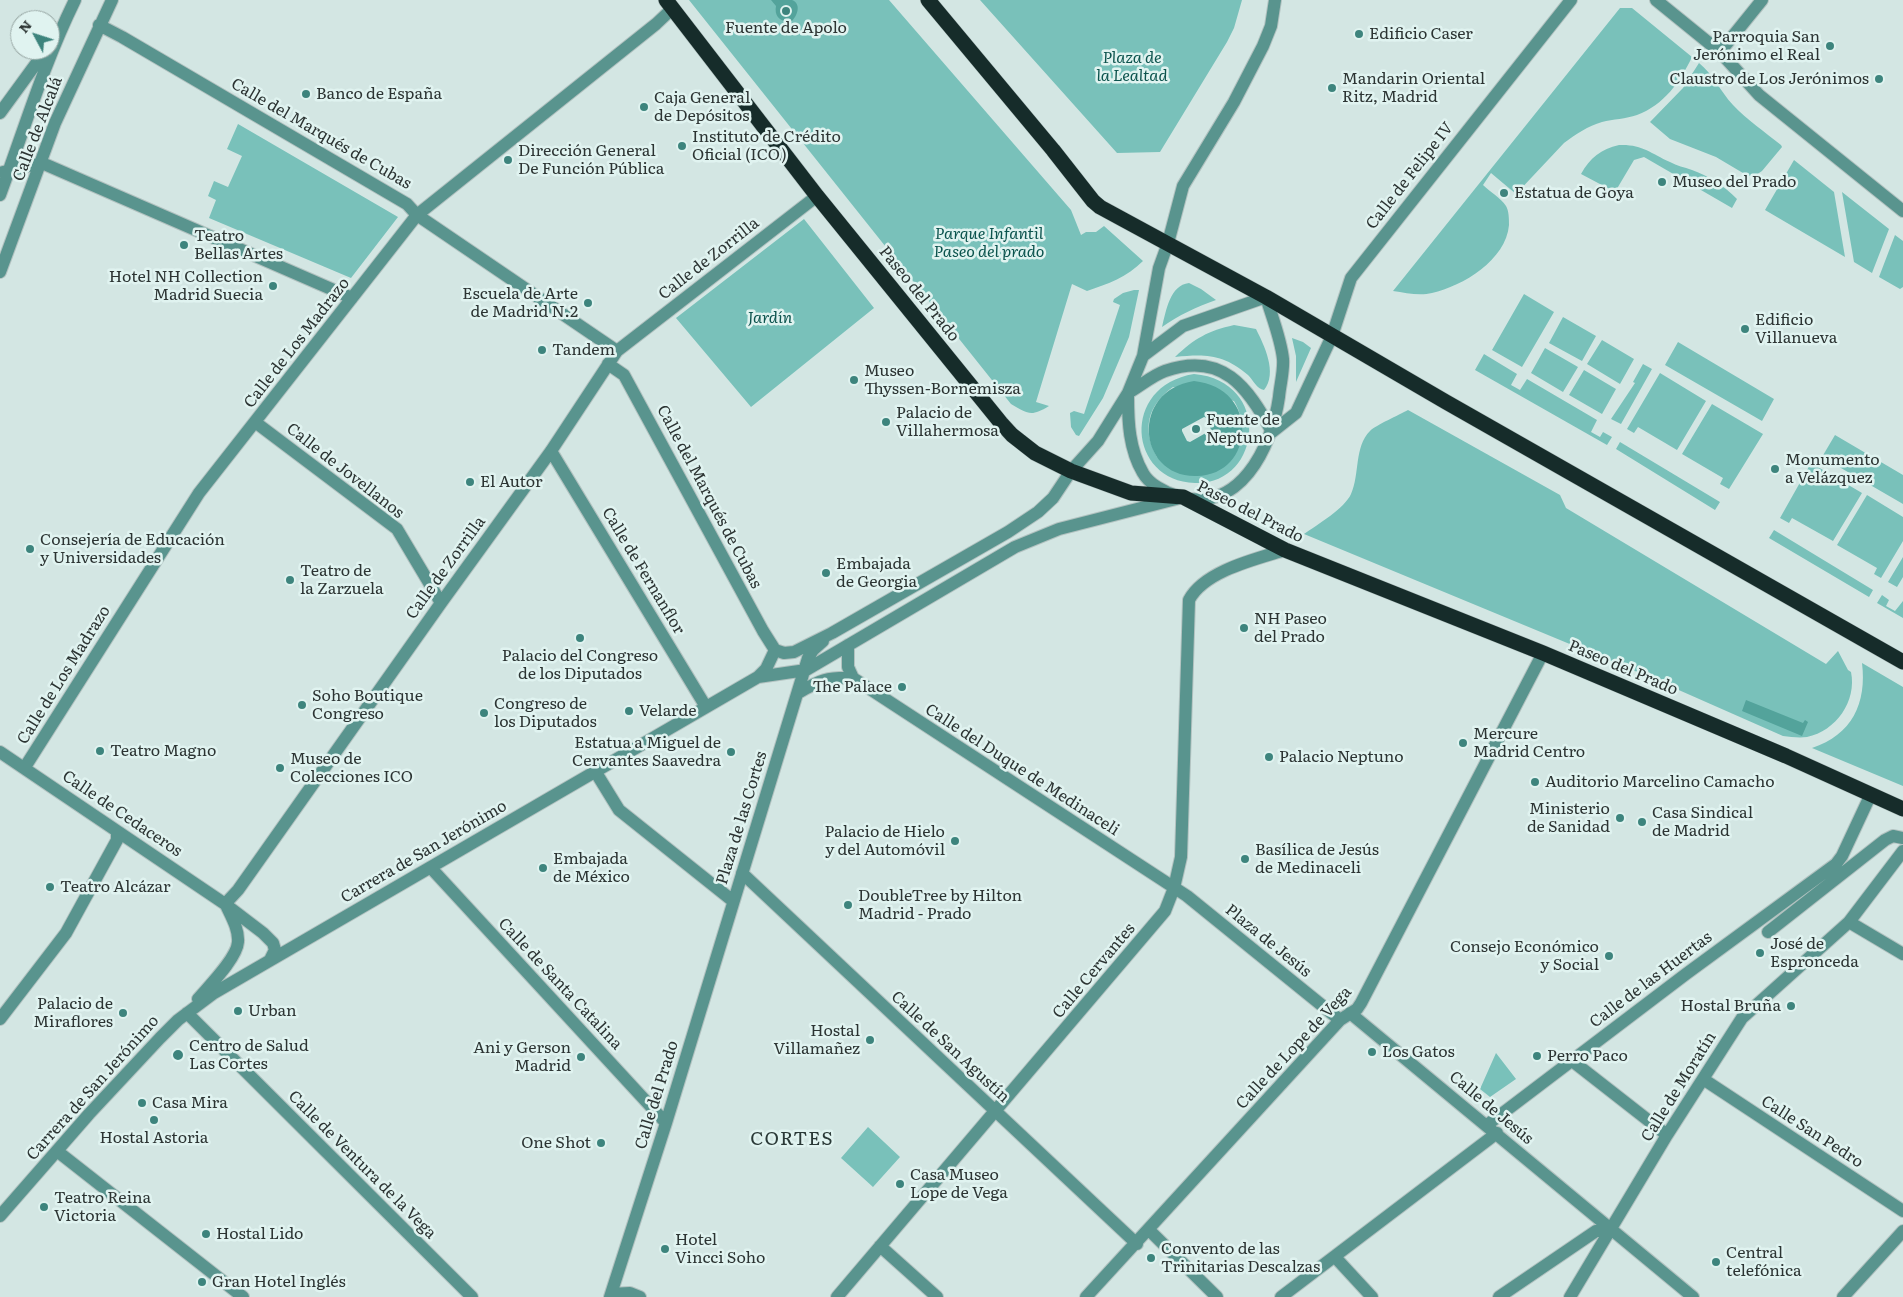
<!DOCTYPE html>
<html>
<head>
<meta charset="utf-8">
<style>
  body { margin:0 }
  #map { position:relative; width:1903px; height:1297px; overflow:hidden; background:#d3e6e3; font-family:Literata,serif }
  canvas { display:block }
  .north { position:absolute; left:10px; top:10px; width:50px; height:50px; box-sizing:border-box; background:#e0f3f0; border:1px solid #98a7a4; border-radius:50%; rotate:310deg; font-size:14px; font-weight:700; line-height:20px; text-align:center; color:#2c3433 }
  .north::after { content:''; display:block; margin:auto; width:18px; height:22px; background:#3d847d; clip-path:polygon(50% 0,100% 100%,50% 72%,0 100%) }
</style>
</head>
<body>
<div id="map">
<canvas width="1903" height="1297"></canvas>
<div class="north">N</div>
</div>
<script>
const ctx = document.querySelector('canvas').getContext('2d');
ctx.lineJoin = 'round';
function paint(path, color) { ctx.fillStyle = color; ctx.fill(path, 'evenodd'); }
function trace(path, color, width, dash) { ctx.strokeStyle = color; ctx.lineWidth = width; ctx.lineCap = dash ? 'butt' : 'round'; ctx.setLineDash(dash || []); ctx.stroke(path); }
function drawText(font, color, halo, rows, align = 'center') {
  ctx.font = font + ' Literata,serif'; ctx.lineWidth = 5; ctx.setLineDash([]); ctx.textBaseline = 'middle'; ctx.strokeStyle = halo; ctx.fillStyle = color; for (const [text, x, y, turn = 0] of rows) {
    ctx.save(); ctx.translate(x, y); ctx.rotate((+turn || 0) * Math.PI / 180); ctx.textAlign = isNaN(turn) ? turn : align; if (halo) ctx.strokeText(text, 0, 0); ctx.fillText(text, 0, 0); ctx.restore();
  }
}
const green = new Path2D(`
  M689,0H889L1071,210L1081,235L1086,232H1096L1104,226L1143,261C1127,277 1108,284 1087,291L1072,284L1036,402L1049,406C1031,417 1028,414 1011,404Z
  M980,0H1242L1234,28L1227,42L1160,152L1117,153Z
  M1620,8H1632L1692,57C1680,82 1664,105 1637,115C1626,119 1613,119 1602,122C1588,126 1576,134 1564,143L1516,194L1491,173L1483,185C1489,191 1501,198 1506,206C1509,211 1509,219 1509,225C1506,260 1463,286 1432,293C1420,296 1406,293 1393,291Z
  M1699,63C1713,74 1720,91 1733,105C1747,120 1765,132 1781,145L1782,147L1762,171L1756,175L1748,176L1716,157L1670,139L1650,122L1683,88Z
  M238,124L398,217L351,278L209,218L216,200L208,196L214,181L228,187L242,156L227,149Z
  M1619,145C1642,144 1650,153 1670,162C1677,166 1684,167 1692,170C1709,176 1724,186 1737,199L1732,208L1644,157L1634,160L1615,192L1581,174C1590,158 1601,149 1619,145Z
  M1794,160L1834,192L1845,257L1765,210Z
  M1842,192L1889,229L1872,273L1854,262Z
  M804,219L874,308L751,407L676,318Z
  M1895,235L1903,241V287L1900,289L1879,277Z
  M1189,283L1201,289L1216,300C1196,307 1179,315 1162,327C1166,311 1170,285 1189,283Z
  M1134,290H1139L1129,337L1103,398L1079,436L1076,435L1071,427L1070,413L1074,411L1084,414L1120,305L1113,302L1114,299L1123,293Z
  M1524,294L1554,312L1522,367L1492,350Z
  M1563,317L1596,336L1582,361L1549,343Z
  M1234,325L1256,329C1264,345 1278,373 1264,390C1257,389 1253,380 1248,375C1223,354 1206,354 1175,357C1195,338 1208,331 1234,325Z
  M1292,338L1303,342L1311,348L1296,382V356Z
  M1602,340L1634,359L1620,384L1587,364Z
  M1678,342L1774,399L1762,421L1665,365Z
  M1545,348L1578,367L1563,392L1531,373Z
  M1484,354L1517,374L1511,385L1520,390L1527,379L1597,420L1591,432L1600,437L1603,432L1612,437L1607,445L1475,370Z
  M1643,364L1652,369L1621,424L1611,419L1635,383L1633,382Z
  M1584,370L1616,389L1602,414L1569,395Z
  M1660,373L1706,401L1677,450L1638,427L1634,433L1627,429Z
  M1194,374C1273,381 1262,485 1195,483C1128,481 1120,386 1194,374ZM1173,387L1234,401C1247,423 1244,444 1228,463L1157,457C1142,429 1147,406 1173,387Z
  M1712,404L1763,434L1729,489L1720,484L1723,478L1682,454Z
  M1408,410L1560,495L1566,508L1826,664L1838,651L1848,670L1851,672C1857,701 1836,731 1807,737C1799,738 1791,737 1783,736L1647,676L1304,534C1317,525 1345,508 1351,494C1360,474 1354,447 1370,431C1376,425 1399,415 1408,410Z
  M1835,435L1903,475V504L1822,457Z
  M1620,442L1720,502L1715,510L1616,449Z
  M1811,463L1862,493L1833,541L1792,518L1789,523L1780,518Z
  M1867,495L1903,517V541L1881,578L1874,574L1877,568L1837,545Z
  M1774,530L1873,590L1869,597L1769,538Z
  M1903,557V577L1897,587L1888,582Z
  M1882,595L1889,600L1886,606L1895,611L1903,601V618L1877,603Z
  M1862,663L1903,687V786L1812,748C1852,735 1867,703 1862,663Z
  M1496,1053L1516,1079L1490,1097L1480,1089Z
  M868,1127L900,1157L873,1187L841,1158Z`);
const water = new Path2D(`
  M771,0C777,0 786,0 792,0C802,4 797,16 792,21C780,23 774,16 776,6Z
  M1194,381C1261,388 1255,475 1197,476C1138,478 1129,391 1194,381ZM1204,417L1207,418L1211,430L1190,442L1187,441L1182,431V429Z
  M1746,700L1803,723L1805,720L1808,722L1802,736L1742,711Z`);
const minor = new Path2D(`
  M1656,0L1720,52L1759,95L1903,211
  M99,25L122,37L407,204L417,215L617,351
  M1720,52L1762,0
  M0,113L46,50
  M42,163L352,298
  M3,172L42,163
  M0,195C24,130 44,63 75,0
  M0,272L55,123L112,0
  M608,364L624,375L763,631L775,650
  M1128,393C1139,387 1153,375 1165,371C1222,351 1248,387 1272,432
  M1128,396C1128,422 1129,449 1143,473C1149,484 1164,492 1177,496C1239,516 1272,447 1279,397C1280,385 1284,371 1283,359C1281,339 1272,317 1266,297L1183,326L1143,356
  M255,422L397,529L441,603
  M1272,432L1296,413L1332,336L1351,278L1571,0
  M551,451L706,707
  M848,645V667L853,678L1187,896L1340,1020
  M775,650L784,653L794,652L832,633L1008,532L1038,512L1053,498L1071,471L1098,441L1128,393L1143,356L1159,268L1168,243L1183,186L1234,102L1263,46L1271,26L1275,0
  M758,677L806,670L1015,547L1059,529L1176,499
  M798,693C820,680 827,677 853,678
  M0,752L225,904L263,933L273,943L275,950L270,960
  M25,767L199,493L417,215L656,24L673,8
  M595,771L619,810L733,901
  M431,868L666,1123
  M742,873L1137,1244
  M225,904L238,890L441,603L551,451L617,351L817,196
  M1849,922L1903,954
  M1768,932L1885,840L1893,836L1903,838
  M198,999C209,986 237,958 238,942C239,929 231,916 226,905
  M187,1013L472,1297
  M1350,1013L1693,1297
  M0,1019L66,933L117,840V831
  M1571,1060L1667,1135
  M1703,1079L1903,1211
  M1487,1125L1686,974L1836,864L1842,856L1871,794
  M57,1151L243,1297
  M0,1216L89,1114L160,1038L178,1020L214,993L758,677L766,669L775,650
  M1149,1230L1217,1297
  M880,1246L937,1297
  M1335,1257L1372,1297
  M611,1294L630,1293L640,1297
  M610,1297L666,1123L808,658L813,650L823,641
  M837,1297L1165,911L1174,888L1181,857L1189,600C1204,571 1256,559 1285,550
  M1086,1297L1340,1020L1357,1009L1361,1003L1543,653
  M1281,1297L1497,1133
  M1499,1297L1596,1231L1610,1230
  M1570,1297L1667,1135L1742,1018L1849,922L1903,851
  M1843,1297L1903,1231`);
const highway = new Path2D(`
  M666,0L817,196L1001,423L1012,435L1035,453L1071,471L1131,493L1183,497L1285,550L1543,653L1786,756L1903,809
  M928,0L1053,150L1093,201L1100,207L1266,297L1446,402L1903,662`);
const markers = [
  [786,11,5,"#3d847d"],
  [1359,34,5,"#3d847d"],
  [1830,46,5,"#3d847d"],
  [1879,79,5,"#3d847d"],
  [1332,88,5,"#3d847d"],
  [306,94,5,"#3d847d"],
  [644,107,5,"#3d847d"],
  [682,146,5,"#3d847d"],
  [508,160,5,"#3d847d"],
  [1662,182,5,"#3d847d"],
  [1504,193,5,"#3d847d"],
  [184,245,5,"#3d847d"],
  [273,286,5,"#3d847d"],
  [588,303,5,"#3d847d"],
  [1745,329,5,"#3d847d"],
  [542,350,5,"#3d847d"],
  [854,380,5,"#3d847d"],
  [886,422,5,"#3d847d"],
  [1196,429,5,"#3d847d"],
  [1775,469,5,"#3d847d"],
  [470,482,5,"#3d847d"],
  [30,549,5,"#3d847d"],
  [826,573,5,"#3d847d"],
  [290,580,5,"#3d847d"],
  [1244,628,5,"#3d847d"],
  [580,638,5,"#3d847d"],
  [902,687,5,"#3d847d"],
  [302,705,5,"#3d847d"],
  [629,711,5,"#3d847d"],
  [484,713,5,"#3d847d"],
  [1463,743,5,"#3d847d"],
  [100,751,5,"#3d847d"],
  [731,752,5,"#3d847d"],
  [1269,757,5,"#3d847d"],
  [280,768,5,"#3d847d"],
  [1535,782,5,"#3d847d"],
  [1620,818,5,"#3d847d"],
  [1642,822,5,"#3d847d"],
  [955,841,5,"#3d847d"],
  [1245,859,5,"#3d847d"],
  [543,868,5,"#3d847d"],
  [50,887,5,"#3d847d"],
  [848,905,5,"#3d847d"],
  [1760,953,5,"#3d847d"],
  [1609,956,5,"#3d847d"],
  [1791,1006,5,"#3d847d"],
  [238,1011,5,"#3d847d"],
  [123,1013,5,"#3d847d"],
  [870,1040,5,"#3d847d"],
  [1372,1052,5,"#3d847d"],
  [178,1055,6,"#3d847d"],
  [1537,1056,5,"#3d847d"],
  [581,1057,5,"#3d847d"],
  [142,1103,5,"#3d847d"],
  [154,1120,5,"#3d847d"],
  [601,1143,5,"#3d847d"],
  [900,1184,5,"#3d847d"],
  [44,1207,5,"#3d847d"],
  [206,1234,5,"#3d847d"],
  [665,1249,5,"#3d847d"],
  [1151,1258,5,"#3d847d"],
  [1716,1262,5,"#3d847d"],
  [202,1282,5,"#3d847d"]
];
const poiNames = [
  ["Fuente de Apolo",786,28,"center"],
  ["Edificio Caser",1369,34],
  ["Parroquia San",1820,37,"right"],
  ["Jerónimo el Real",1820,55,"right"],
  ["Mandarin Oriental",1342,79],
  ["Ritz, Madrid",1342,97],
  ["Claustro de Los Jerónimos",1869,79,"right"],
  ["Banco de España",316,94],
  ["Caja General",654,98],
  ["de Depósitos",654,116],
  ["Instituto de Crédito",692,137],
  ["Oficial (ICO)",692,155],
  ["Dirección General",518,151],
  ["De Función Pública",518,169],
  ["Museo del Prado",1672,182],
  ["Estatua de Goya",1514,193],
  ["Teatro",194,236],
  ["Bellas Artes",194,254],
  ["Hotel NH Collection",263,277,"right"],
  ["Madrid Suecia",263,295,"right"],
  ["Escuela de Arte",578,294,"right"],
  ["de Madrid N.2",578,312,"right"],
  ["Edificio",1755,320],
  ["Villanueva",1755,338],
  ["Tandem",552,350],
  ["Museo",864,371],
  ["Thyssen-Bornemisza",864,389],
  ["Palacio de",896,413],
  ["Villahermosa",896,431],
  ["Fuente de",1206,420],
  ["Neptuno",1206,438],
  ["Monumento",1785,460],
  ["a Velázquez",1785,478],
  ["El Autor",480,482],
  ["Consejería de Educación",40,540],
  ["y Universidades",40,558],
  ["Embajada",836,564],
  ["de Georgia",836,582],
  ["Teatro de",300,571],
  ["la Zarzuela",300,589],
  ["NH Paseo",1254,619],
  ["del Prado",1254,637],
  ["Palacio del Congreso",580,656,"center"],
  ["de los Diputados",580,674,"center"],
  ["The Palace",892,687,"right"],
  ["Soho Boutique",312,696],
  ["Congreso",312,714],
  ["Congreso de",494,704],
  ["los Diputados",494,722],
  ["Velarde",639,711],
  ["Mercure",1473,734],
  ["Madrid Centro",1473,752],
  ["Estatua a Miguel de",721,743,"right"],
  ["Cervantes Saavedra",721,761,"right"],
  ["Teatro Magno",110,751],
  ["Palacio Neptuno",1279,757],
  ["Museo de",290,759],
  ["Colecciones ICO",290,777],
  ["Auditorio Marcelino Camacho",1545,782],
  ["Ministerio",1610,809,"right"],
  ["de Sanidad",1610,827,"right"],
  ["Casa Sindical",1652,813],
  ["de Madrid",1652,831],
  ["Palacio de Hielo",945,832,"right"],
  ["y del Automóvil",945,850,"right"],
  ["Basílica de Jesús",1255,850],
  ["de Medinaceli",1255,868],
  ["Embajada",553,859],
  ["de México",553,877],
  ["Teatro Alcázar",60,887],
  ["DoubleTree by Hilton",858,896],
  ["Madrid - Prado",858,914],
  ["José de",1770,944],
  ["Espronceda",1770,962],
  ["Consejo Económico",1599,947,"right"],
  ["y Social",1599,965,"right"],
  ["Palacio de",113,1004,"right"],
  ["Miraflores",113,1022,"right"],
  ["Hostal Bruña",1781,1006,"right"],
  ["Urban",248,1011],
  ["Hostal",860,1031,"right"],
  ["Villamañez",860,1049,"right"],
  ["Centro de Salud",189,1046],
  ["Las Cortes",189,1064],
  ["Ani y Gerson",571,1048,"right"],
  ["Madrid",571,1066,"right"],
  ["Los Gatos",1382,1052],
  ["Perro Paco",1547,1056],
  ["Casa Mira",152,1103],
  ["Hostal Astoria",154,1138,"center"],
  ["One Shot",591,1143,"right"],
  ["Casa Museo",910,1175],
  ["Lope de Vega",910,1193],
  ["Teatro Reina",54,1198],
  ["Victoria",54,1216],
  ["Hostal Lido",216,1234],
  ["Hotel",675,1240],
  ["Vincci Soho",675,1258],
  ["Convento de las",1161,1249],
  ["Trinitarias Descalzas",1161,1267],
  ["Central",1726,1253],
  ["telefónica",1726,1271],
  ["Gran Hotel Inglés",212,1282]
];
const parkNames = [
  ["Plaza de",1132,58],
  ["la Lealtad",1132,76],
  ["Parque Infantil",989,234],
  ["Paseo del prado",989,252],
  ["Jardín",770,318]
];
const streetNames = [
  ["Calle de Alcalá",38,129,-69],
  ["Calle del Marqués de Cubas",321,134,30],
  ["Calle de Felipe IV",1410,176,-52],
  ["Calle de Zorrilla",709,259,-38],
  ["Paseo del Prado",919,294,51],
  ["Calle de Los Madrazo",297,343,-52],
  ["Calle de Jovellanos",345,471,38],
  ["Calle del Marqués de Cubas",709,497,62],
  ["Paseo del Prado",1250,512,27],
  ["Calle de Zorrilla",446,568,-54],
  ["Calle de Fernanflor",643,571,59],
  ["Paseo del Prado",1623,668,23],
  ["Calle de Los Madrazo",64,675,-58],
  ["Calle del Duque de Medinaceli",1022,770,33],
  ["Calle de Cedaceros",122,814,34],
  ["Plaza de las Cortes",742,818,-73],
  ["Carrera de San Jerónimo",424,852,-30],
  ["Plaza de Jesús",1268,941,39],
  ["Calle Cervantes",1094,971,-50],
  ["Calle de las Huertas",1651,980,-37],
  ["Calle de Santa Catalina",560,984,47],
  ["Calle de San Agustín",950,1047,43],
  ["Calle de Lope de Vega",1294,1048,-47],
  ["Calle de Moratín",1679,1087,-58],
  ["Carrera de San Jerónimo",93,1088,-48],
  ["Calle del Prado",657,1095,-73],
  ["Calle de Jesús",1491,1108,40],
  ["Calle San Pedro",1812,1132,33],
  ["Calle de Ventura de la Vega",362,1165,45]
];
const quarterNames = [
  ["CORTES",792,1139]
];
paint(green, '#79c1ba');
paint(water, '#53a39b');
trace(minor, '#b2c2c0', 14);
trace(highway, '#b2c2c0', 16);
trace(minor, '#59948e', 12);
trace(highway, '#162c2a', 15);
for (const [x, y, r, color] of markers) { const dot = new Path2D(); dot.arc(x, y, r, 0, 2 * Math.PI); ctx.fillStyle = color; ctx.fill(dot); trace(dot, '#e0f3f0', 2); }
drawText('16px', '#2c3433', '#e0f3f0', poiNames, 'left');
drawText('italic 16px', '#0b534d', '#e0f3f0', parkNames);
drawText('16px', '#2c3433', '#e0f3f0', streetNames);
ctx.letterSpacing = '1px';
drawText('19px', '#2a3937', '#e0f3f0', quarterNames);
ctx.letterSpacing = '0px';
</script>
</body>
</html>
